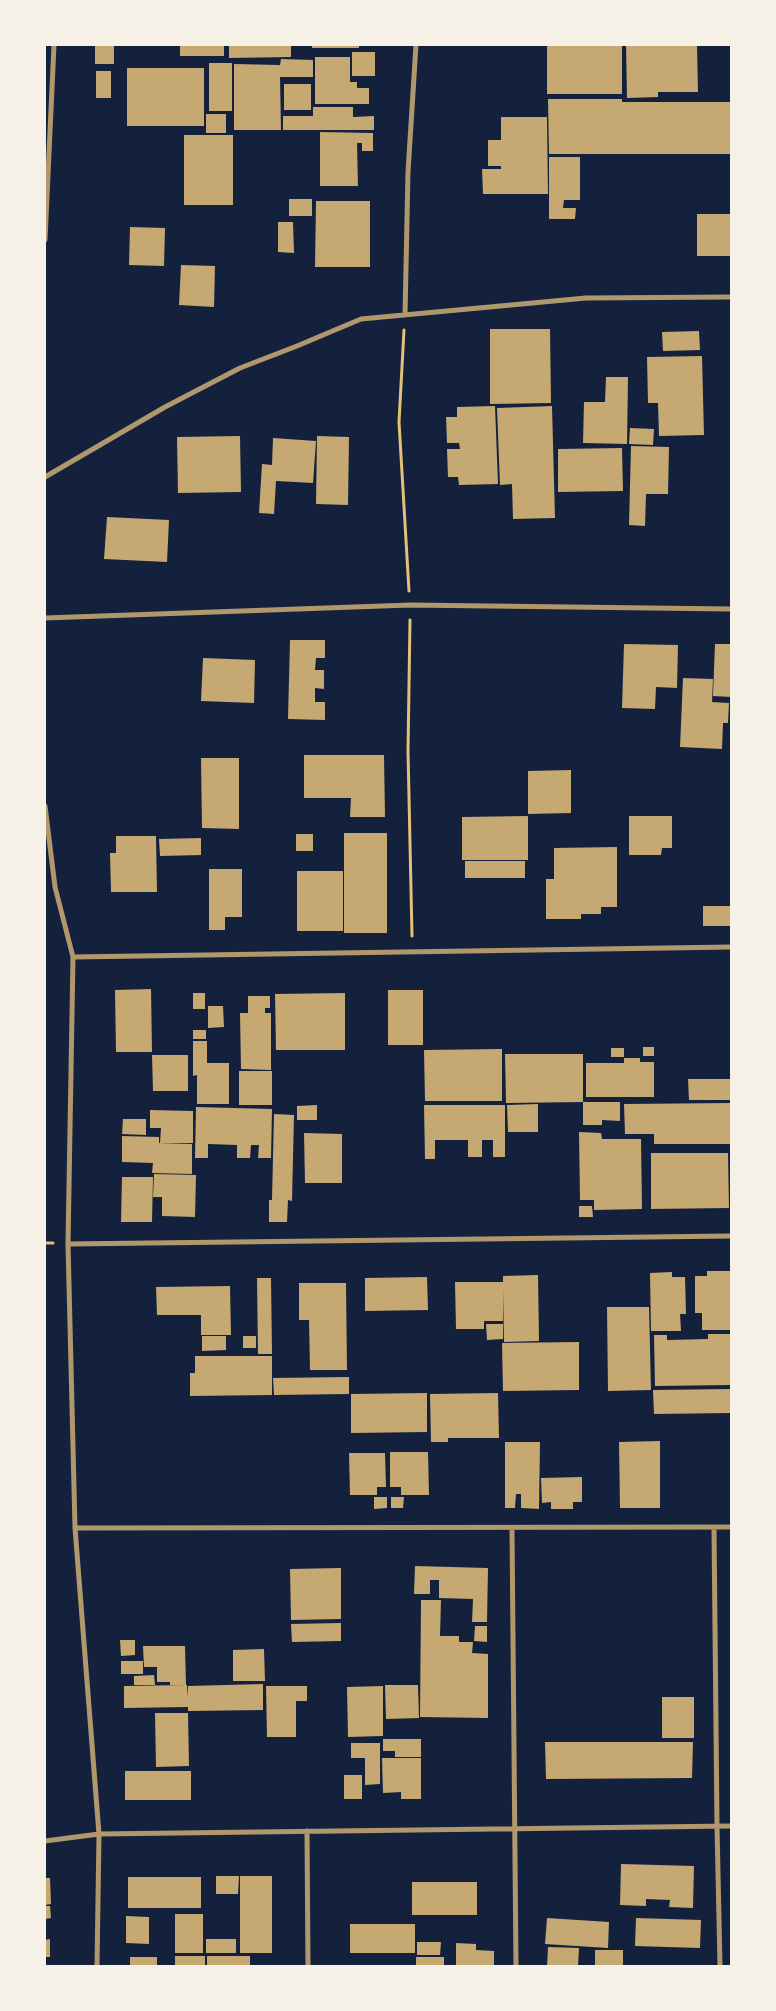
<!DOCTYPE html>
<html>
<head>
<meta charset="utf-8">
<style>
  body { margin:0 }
  #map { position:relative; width:776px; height:2011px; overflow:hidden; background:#14213d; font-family:"Roboto Condensed",sans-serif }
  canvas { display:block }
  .frame { position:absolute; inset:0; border:46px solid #f6f1e7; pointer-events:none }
</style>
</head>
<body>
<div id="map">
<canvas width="776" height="2011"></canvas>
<div class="frame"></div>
</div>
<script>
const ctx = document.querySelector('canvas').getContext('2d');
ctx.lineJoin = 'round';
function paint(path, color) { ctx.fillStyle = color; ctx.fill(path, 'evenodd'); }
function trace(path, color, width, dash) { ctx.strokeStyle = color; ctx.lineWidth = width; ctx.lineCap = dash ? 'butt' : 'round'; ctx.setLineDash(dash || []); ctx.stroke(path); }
const building = new Path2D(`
  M95,45H114V64H95Z
  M180,45H224V56H180Z
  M229,45H291V57L229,58Z
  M312,45H359V48H312Z
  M547,45H622V94H547Z
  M626,45H697L698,92H658V97L627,98Z
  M352,52H375V76H352Z
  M315,57H350V82H357V88H369V104H315Z
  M281,59L313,60V77H280L281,130H234V64L280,65Z
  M209,63H232V111H209Z
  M127,68H204V126H127Z
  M96,71H111V98H96Z
  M284,84H311V110H284Z
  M548,99H622V102H731V154H549Z
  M313,107H353V117L374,116V130H283V116H313Z
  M206,114H226V133H206Z
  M501,117H547L548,194H483L482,169H501V166H488V140H501Z
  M320,132L373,133V151H362V143H357L358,186H320Z
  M184,135H233V205H184Z
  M549,157H580V200H564L563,208H576L575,219H549Z
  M289,199H312V216H289Z
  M316,201H370V267H315Z
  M697,214H731V256H697Z
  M278,222H293L294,253L278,252Z
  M130,227L165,228L164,266L129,265Z
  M181,265L215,266L214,307L179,305Z
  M490,329H550L551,403L490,404Z
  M699,331L700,350L663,351L662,332Z
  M702,356L704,435L659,436L658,403H648L647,357Z
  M606,377H628L627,444L583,443L584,402H605Z
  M495,406L498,484L459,485L458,477H448L447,449H460L459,443H447L446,417H457V407Z
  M552,406L555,518L513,519L512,484L500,485L497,408Z
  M630,428L654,429L653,445L629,444Z
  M240,436L241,492L178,493L177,437Z
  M317,436L349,437L348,505L316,504Z
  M273,438L316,441L313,483L276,481L274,514L259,513L262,464L272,465Z
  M631,446L669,447L668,494H646L645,526L629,525Z
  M622,448L623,491L558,492V449Z
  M107,517L169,520L167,562L104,559Z
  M290,640H325V658H316L315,670H324V689L315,688V702H325V720L288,719Z
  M624,644L678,645L677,688L656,687L655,709L622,708Z
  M715,644H731V697L713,696Z
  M203,658L255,660L254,703L201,701Z
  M683,678L713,679L712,702L729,703L728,723H723L722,749L680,747Z
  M304,755H384L385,817H350L351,798H304Z
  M201,758H239V829L202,828Z
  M571,770V813L528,814V771Z
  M528,816V860H462V817Z
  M629,816H672V848H662L661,855H629Z
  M344,833H387V933H344Z
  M296,834H313V851H296Z
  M116,836H156L157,892H111L110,853H116Z
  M201,838V855L160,856L159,839Z
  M617,847V907H601V914H581V919H546V879H554V848Z
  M465,861H525V878H465Z
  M209,869H242V917H225V930H209Z
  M297,871H343V931H297Z
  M703,906H730V926H703Z
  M151,989L152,1052H116L115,990Z
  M388,990H423V1045H388Z
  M193,993H205V1009H193Z
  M345,993V1050H276L275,994Z
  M248,996H270V1008H265V1013H271V1070L241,1069L240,1013H248Z
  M208,1006H223L224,1027L208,1028Z
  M193,1030H206V1039H193Z
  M193,1041H207V1063H229V1104H197V1075L193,1076Z
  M643,1047H654V1056H643Z
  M611,1048H624V1057H611Z
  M502,1049V1101H425L424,1050Z
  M505,1054H583V1102L506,1103Z
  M152,1055H188V1091H153Z
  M624,1058H640V1062H654V1097H586V1063H624Z
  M239,1071H272V1105H239Z
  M688,1079H731V1100H689Z
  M583,1102H620V1121L602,1120V1125H583Z
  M731,1103V1144H654V1134H625L624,1104Z
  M538,1104V1132H508L507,1105Z
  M317,1105V1120H297V1106Z
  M424,1105H505V1157H493V1140H482V1157H468V1140H435V1159H425Z
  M196,1107L272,1109L271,1158H258L259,1145H251L250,1158H237V1145L208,1144V1158H195Z
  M150,1110L193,1111V1143H160L161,1128H150Z
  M274,1114L294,1115L292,1201L288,1200L287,1222H269V1200H272Z
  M123,1119H146V1135L122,1134Z
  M579,1132L601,1133L602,1139H641L642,1209L594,1210V1200H580Z
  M304,1133L342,1134V1183H305Z
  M122,1136L159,1137V1143L192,1144V1174L152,1173L153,1163L122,1162Z
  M651,1153H728L729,1208L651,1209Z
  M154,1174L196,1175L195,1217L162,1216V1197H153Z
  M122,1177H153L152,1222H121Z
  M579,1206H592L593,1217H579Z
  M707,1271H730L731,1330H702V1313H695V1276H707Z
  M672,1272V1277H685L686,1314H680L681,1331H651L650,1273Z
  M538,1275L539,1341L504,1342L503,1289V1321H484V1329H456L455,1282H503V1276Z
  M427,1277L428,1310L365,1311V1278Z
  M257,1278H271L272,1354H258Z
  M299,1283H346L347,1370H310L309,1320H299Z
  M230,1286L231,1335H201V1315H157L156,1287Z
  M607,1307H649L651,1390L608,1391Z
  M486,1324H503V1339L487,1340Z
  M708,1334H731V1385L655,1386L654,1335H667V1340L708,1339Z
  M202,1336H226V1350L202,1351Z
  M243,1336H256V1348H243Z
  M579,1342V1390L503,1391L502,1343Z
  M195,1356H272V1395L190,1396V1373H195Z
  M349,1377V1394L274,1395L273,1378Z
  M731,1389V1413L654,1414L653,1390Z
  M427,1393V1432L351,1433V1394Z
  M498,1393L499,1438H448V1442H431L430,1394Z
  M660,1441V1508H620L619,1442Z
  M505,1442H540L539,1509L521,1508V1494H516L515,1508H505Z
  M390,1452H428L429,1495H401V1487H390Z
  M349,1453H385L386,1487H377V1495H350Z
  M582,1477V1502H573V1509H551V1502L542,1503L541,1478Z
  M374,1497H387V1508L374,1509Z
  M391,1497H404L403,1508H391Z
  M415,1566L488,1568L487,1622H472L473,1599L439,1598V1580H430V1594H414Z
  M341,1568V1619L291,1620L290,1569Z
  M421,1600H441L440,1636H459V1642H473L472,1653L488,1654V1718L420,1717Z
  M341,1623V1641L292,1642L291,1624Z
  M475,1626H487V1642L474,1641Z
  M120,1640H135V1655L121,1656Z
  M143,1646H185L186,1685H170V1682H157V1667H144Z
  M264,1649L265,1681H233V1650Z
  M121,1661H143V1674H121Z
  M154,1675L155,1685H134V1676Z
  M263,1684V1710L188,1711V1707L124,1708V1686L187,1685V1697L188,1686Z
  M385,1685H418L419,1718L386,1719Z
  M266,1686H307V1701H296V1737H267Z
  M383,1686V1736L348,1737L347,1687Z
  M662,1697H694V1738H662Z
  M155,1713H188L189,1766L156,1767Z
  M383,1739H421V1757H395V1751H383Z
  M545,1742H693L692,1778L546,1779Z
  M351,1743H380V1784L365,1785V1758H351Z
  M382,1758H421V1799H401V1792L383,1793Z
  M125,1771H191V1800H125Z
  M344,1775H362V1799H344Z
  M621,1864L694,1866L693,1908L669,1907L670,1900L646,1899V1906L620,1905Z
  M216,1876H239L238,1894H216Z
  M240,1876H272V1953H240Z
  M128,1877H201V1908H128Z
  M45,1878H50L51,1904L45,1905Z
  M412,1882H477V1915H412Z
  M45,1906H50L51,1918L45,1919Z
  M175,1914H203V1953H175Z
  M126,1916L149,1917V1944L126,1943Z
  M547,1918L609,1922L608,1948L545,1944Z
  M636,1918L701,1920L700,1948L635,1946Z
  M350,1924H415V1953H350Z
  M50,1939V1957H45V1940Z
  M206,1939H236V1953H206Z
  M417,1942H441L440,1955H417Z
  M456,1943L476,1944V1950L494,1951V1966H456Z
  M548,1947L579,1948L578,1966H547Z
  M595,1950H623V1966H595Z
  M175,1956H205V1966H175Z
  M207,1956H250V1966H207Z
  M130,1957H157V1966H130Z
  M416,1957H444V1966H416Z`);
const path = new Path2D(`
  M404,330L399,422L409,591
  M410,620L408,751L412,936
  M45,1243H53`);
const minor = new Path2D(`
  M45,240L54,45
  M405,315L408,172L416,45
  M45,477L165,407L240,368L297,346L361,319L586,298L731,297
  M45,618L410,605L731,609
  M45,806L55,887L73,957L68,1244L75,1528L99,1834L97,1966
  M73,957L731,947
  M68,1244L731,1236
  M714,1527L717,1826L720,1966
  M75,1528L731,1527
  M512,1529L516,1966
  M307,1831L308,1966
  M45,1841L99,1834L731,1826`);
paint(building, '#c6a872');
trace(path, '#e5c07b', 3);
trace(minor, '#b1986c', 5);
</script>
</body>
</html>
